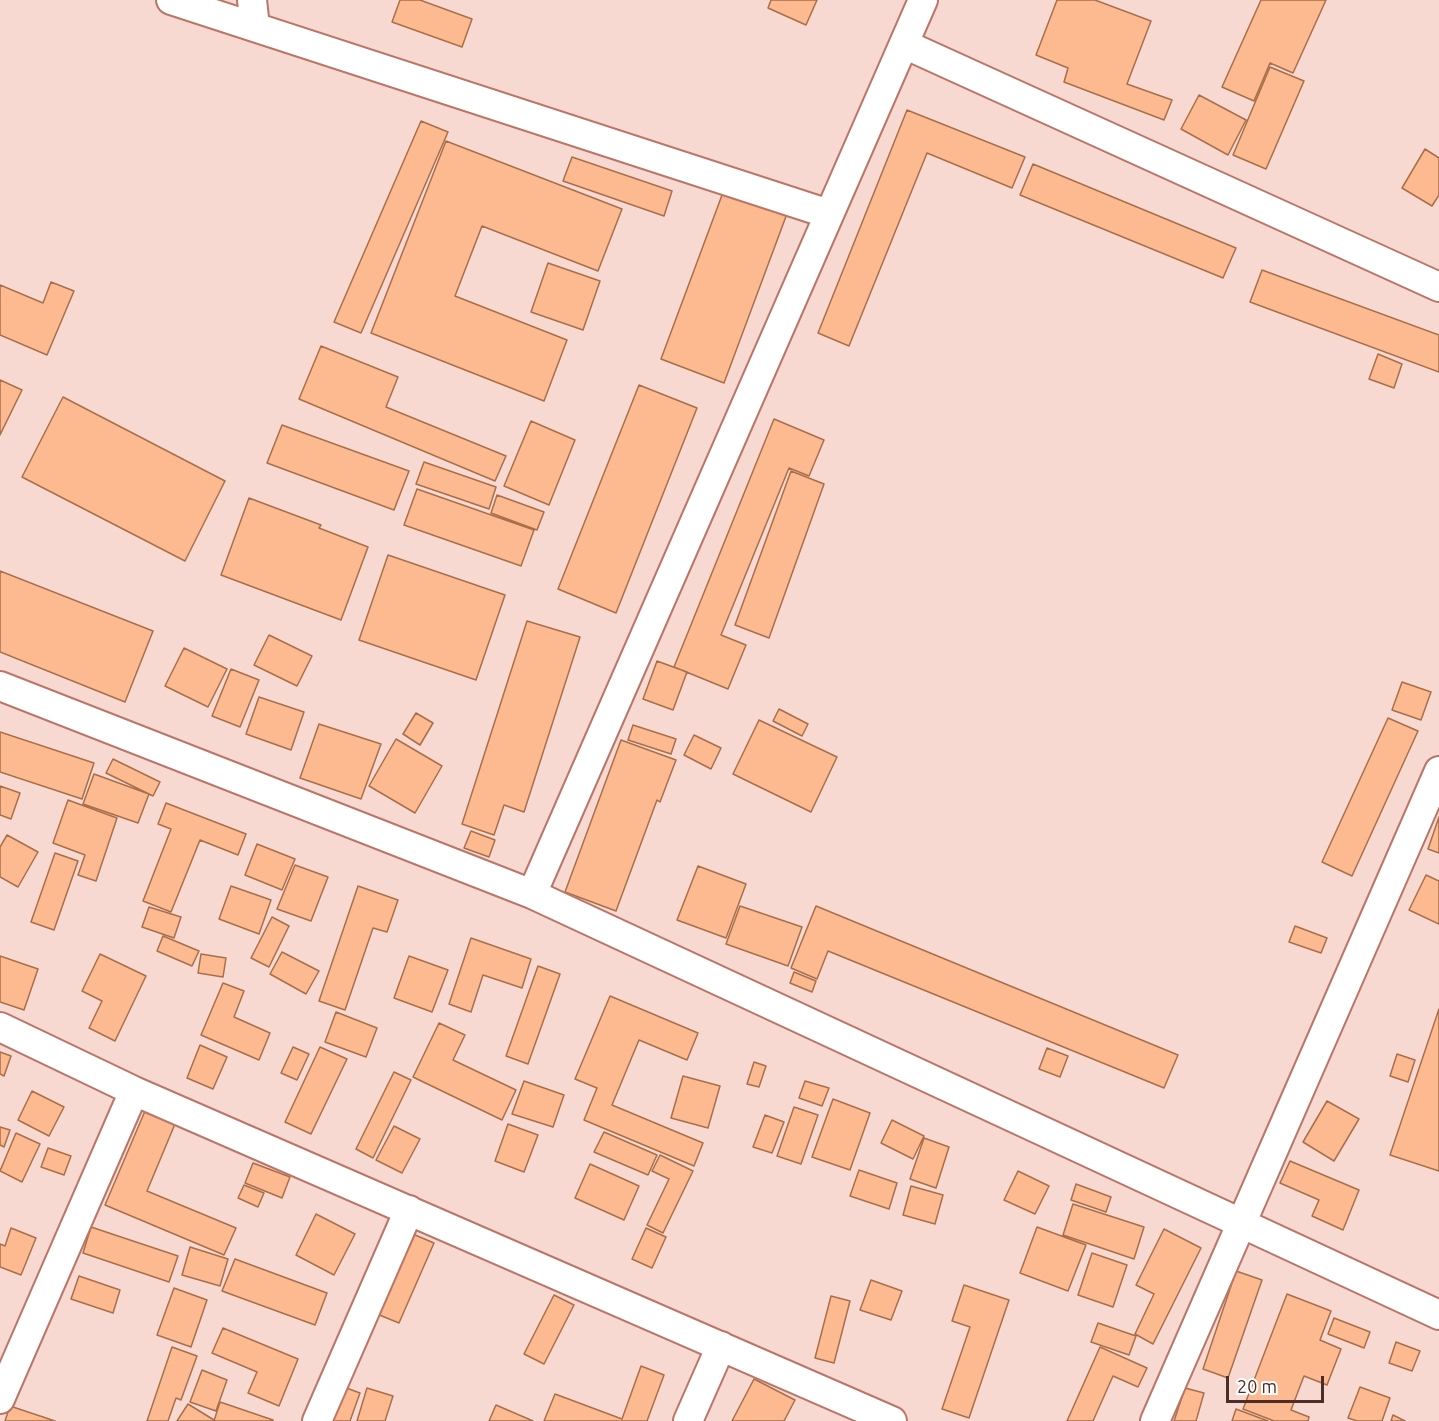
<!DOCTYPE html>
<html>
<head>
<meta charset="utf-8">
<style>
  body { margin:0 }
  #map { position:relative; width:1439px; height:1421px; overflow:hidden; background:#f8d9d2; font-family:Ubuntu,sans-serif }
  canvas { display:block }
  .scale { position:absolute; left:1226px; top:1376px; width:98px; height:27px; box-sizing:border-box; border:3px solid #4b2e27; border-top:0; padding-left:8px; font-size:18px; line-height:21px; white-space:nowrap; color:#4b2e27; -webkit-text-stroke:4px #fff; paint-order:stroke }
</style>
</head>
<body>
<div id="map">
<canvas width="1439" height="1421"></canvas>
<div class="scale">20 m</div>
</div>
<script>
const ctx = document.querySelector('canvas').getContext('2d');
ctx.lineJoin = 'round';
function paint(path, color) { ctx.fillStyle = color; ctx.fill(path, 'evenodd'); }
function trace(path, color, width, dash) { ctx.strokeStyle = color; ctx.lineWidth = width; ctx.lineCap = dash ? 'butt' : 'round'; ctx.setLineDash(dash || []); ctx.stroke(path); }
const building = new Path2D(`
  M400,0H420L472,19L462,47L392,22Z
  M771,0H817L806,25L768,8Z
  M1057,0H1095L1151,21L1127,84L1172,100L1164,120L1064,82L1068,68L1036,55Z
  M1261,0H1326L1293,73L1270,63L1254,101L1222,87Z
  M1270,67L1304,81L1266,169L1233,155Z
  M1199,95L1246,120L1228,155L1181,129Z
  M907,110L1025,157L1012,188L927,153L849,346L818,333Z
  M421,121L448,132L361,333L334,322Z
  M446,141L622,209L598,271L482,226L455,296L567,340L544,401L371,333Z
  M1425,149L1439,158V195L1432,206L1402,188Z
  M572,157L672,191L664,216L563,181Z
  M1033,164L1236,248L1223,278L1020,195Z
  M725,187L788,211L724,383L661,359Z
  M548,263L600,281L583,330L531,312Z
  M1262,270L1439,335V372L1250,302Z
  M51,282L74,291L47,355L0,335V285L43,303Z
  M321,346L398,377L386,407L506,456L495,481L299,399Z
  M1378,354L1402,364L1394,388L1369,379Z
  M0,380L22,390L0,435Z
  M639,385L697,408L616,613L558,589Z
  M63,397L225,481L185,561L22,477Z
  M774,419L824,440L809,476L789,468L721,635L746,645L728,689L674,667Z
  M531,421L575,440L549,505L504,486Z
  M282,425L409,471L394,510L267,463Z
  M424,462L496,487L489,509L416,484Z
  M791,471L824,484L769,638L735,625Z
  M417,489L534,530L521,566L404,525Z
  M497,495L544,512L537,530L491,513Z
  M249,498L321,525L319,528L368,547L341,620L221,575Z
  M388,555L505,595L476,680L359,640Z
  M0,571L153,631L125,702L0,652Z
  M527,621L580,637L524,812L504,805L494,835L462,824Z
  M269,635L312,656L297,686L254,665Z
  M184,648L227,669L208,707L165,686Z
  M657,661L687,672L673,710L643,699Z
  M231,669L259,680L240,727L212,716Z
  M1402,682L1431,692L1421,720L1392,710Z
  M259,697L304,712L291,750L246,734Z
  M779,709L808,724L802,736L773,721Z
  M416,713L433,723L420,745L403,734Z
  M1388,718L1418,731L1352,876L1322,862Z
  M759,720L837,757L811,812L733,774Z
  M319,724L381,744L361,799L300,778Z
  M633,725L676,739L671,754L628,740Z
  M0,732L94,763L82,799L0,772Z
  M694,735L721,748L711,769L684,755Z
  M396,739L442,766L415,813L369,786Z
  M621,740L676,760L660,802L657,800L616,911L565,892Z
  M113,759L160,782L153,796L106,773Z
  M94,774L149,794L138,823L83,804Z
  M0,786L20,793L11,819L0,815Z
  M68,800L117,818L96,881L78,875L85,855L53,843Z
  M166,803L246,834L238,855L200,840L171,912L143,901L171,829L158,824Z
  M1439,817V853L1428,849Z
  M471,831L495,840L489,857L464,848Z
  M7,835L38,852L18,887L0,877V847Z
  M257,844L295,859L282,890L245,875Z
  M55,853L78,861L54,930L31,922Z
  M295,865L328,877L311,921L277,909Z
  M698,866L746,884L726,938L677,920Z
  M1426,875L1439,881V924L1409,910Z
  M231,886L271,900L259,934L219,919Z
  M358,886L398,900L387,932L373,928L345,1010L319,1001Z
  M740,906L802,927L788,966L726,944Z
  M816,906L1178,1055L1164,1088L828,951L817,979L791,968Z
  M149,907L181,917L174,938L142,927Z
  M272,917L289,926L269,967L251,958Z
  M1295,926L1327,938L1321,953L1289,942Z
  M163,936L199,951L192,966L157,951Z
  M471,938L531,959L522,988L483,975L471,1012L449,1004Z
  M282,952L319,971L306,994L270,974Z
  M100,954L146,976L115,1041L89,1028L102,1001L82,991Z
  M201,954L226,958L223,977L198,973Z
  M0,956L38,969L24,1010L0,1002Z
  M409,956L448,970L432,1012L394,998Z
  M538,966L560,974L528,1064L506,1056Z
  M794,972L816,981L812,992L790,983Z
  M223,983L244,991L234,1017L270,1033L259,1060L201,1035Z
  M610,996L698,1033L687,1060L639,1040L612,1105L703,1143L694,1166L584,1120L597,1088L575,1079Z
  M1439,1009V1171L1390,1155Z
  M336,1012L377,1028L366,1057L325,1042Z
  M439,1023L465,1035L453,1060L516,1090L502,1120L413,1077Z
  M200,1045L227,1057L213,1089L187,1078Z
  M293,1047L309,1054L297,1080L281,1073Z
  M320,1047L347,1059L311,1134L285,1122Z
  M1047,1048L1068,1056L1060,1077L1039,1069Z
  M0,1052L11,1056L4,1076L0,1074Z
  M1397,1054L1415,1060L1408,1082L1390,1076Z
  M754,1062L766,1066L759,1087L747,1084Z
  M394,1072L411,1080L373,1158L356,1149Z
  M683,1076L720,1086L708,1128L671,1118Z
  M524,1081L564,1095L553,1127L512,1114Z
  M805,1081L829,1088L822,1106L799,1098Z
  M32,1091L64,1107L49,1136L18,1120Z
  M833,1099L870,1113L850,1170L812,1157Z
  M1327,1101L1359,1119L1334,1161L1303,1142Z
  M794,1107L818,1115L801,1164L777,1156Z
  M145,1111L175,1124L147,1191L236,1228L224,1255L105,1205Z
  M765,1115L784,1122L772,1153L753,1147Z
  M892,1120L924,1136L913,1159L881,1143Z
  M508,1124L538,1135L524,1172L495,1161Z
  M394,1126L420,1139L402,1173L376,1160Z
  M0,1127L10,1130L4,1147L0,1145Z
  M604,1132L657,1155L648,1175L594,1152Z
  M16,1133L40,1144L22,1182L0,1171Z
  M924,1138L949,1147L936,1188L910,1179Z
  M48,1148L71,1156L64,1175L41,1167Z
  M660,1155L693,1171L663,1233L647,1225L669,1179L652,1171Z
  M1290,1161L1359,1190L1343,1230L1312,1216L1319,1200L1280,1183Z
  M253,1163L290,1177L282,1198L245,1183Z
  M590,1164L639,1186L624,1220L575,1198Z
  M859,1170L897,1183L889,1209L850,1196Z
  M1018,1171L1049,1186L1035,1214L1004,1200Z
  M1076,1184L1111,1197L1106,1212L1071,1200Z
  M244,1185L264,1193L258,1207L238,1198Z
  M911,1186L943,1195L935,1224L903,1215Z
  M1073,1204L1144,1227L1134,1259L1063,1235Z
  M316,1214L355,1234L334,1275L296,1255Z
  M91,1227L178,1256L169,1282L83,1253Z
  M1037,1227L1086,1245L1068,1291L1020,1273Z
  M11,1228L36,1238L21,1275L0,1267V1244L5,1246Z
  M646,1228L666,1237L652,1268L632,1259Z
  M1164,1229L1201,1248L1153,1344L1135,1334L1154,1294L1136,1285Z
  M408,1232L434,1243L399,1323L372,1312Z
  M190,1247L228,1259L220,1286L182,1275Z
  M1092,1253L1127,1265L1113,1307L1078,1295Z
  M235,1259L327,1293L315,1325L222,1291Z
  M1236,1271L1262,1280L1228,1378L1203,1369Z
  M79,1276L120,1290L113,1313L71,1299Z
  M871,1280L902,1291L891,1320L860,1310Z
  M964,1285L1009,1300L969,1418L942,1409L970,1327L952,1321Z
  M174,1288L207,1300L191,1347L157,1335Z
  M1287,1294L1331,1311L1320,1340L1341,1349L1327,1385L1304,1376L1291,1410L1309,1417L1308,1421H1274L1243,1409Z
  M554,1295L574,1305L544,1364L524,1354Z
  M831,1296L850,1301L834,1363L815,1358Z
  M1334,1318L1370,1332L1364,1348L1328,1334Z
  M1098,1323L1136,1336L1129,1355L1091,1342Z
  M223,1328L298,1359L279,1406L248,1393L257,1372L212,1353Z
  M1396,1342L1420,1351L1412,1371L1389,1363Z
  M172,1347L197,1356L181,1400L176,1398L168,1421H147Z
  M1100,1347L1147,1368L1138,1387L1113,1376L1093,1421H1067Z
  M641,1366L664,1375L647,1421H544L555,1394L622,1419Z
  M202,1370L227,1380L216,1411L190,1402Z
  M754,1379L795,1400L784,1421H732Z
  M341,1386L360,1393L350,1421H329Z
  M1360,1387L1390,1398L1382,1421H1357L1348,1418Z
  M367,1388L393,1396L385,1421H357Z
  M1185,1388L1204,1393L1196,1421H1174Z
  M220,1402L273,1420V1421H214Z
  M188,1404L214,1420L213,1421H177Z
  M496,1405L533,1421H489Z
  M10,1406L55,1421H5Z
  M1236,1409L1268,1421H1232Z
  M1393,1415L1405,1421H1391Z`);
const minor = new Path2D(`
  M171,0L829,214
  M252,0L255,27
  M904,44L1439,287
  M0,686L532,894L1439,1315
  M532,894L923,0
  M0,1027L134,1091L892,1421
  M0,1399L134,1091
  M317,1421L409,1210
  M688,1421L721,1346
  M1155,1421L1439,771`);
paint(building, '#fdb98f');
trace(building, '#a86f4a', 1.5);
trace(minor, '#ba7667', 32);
trace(minor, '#fff', 28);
</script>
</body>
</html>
